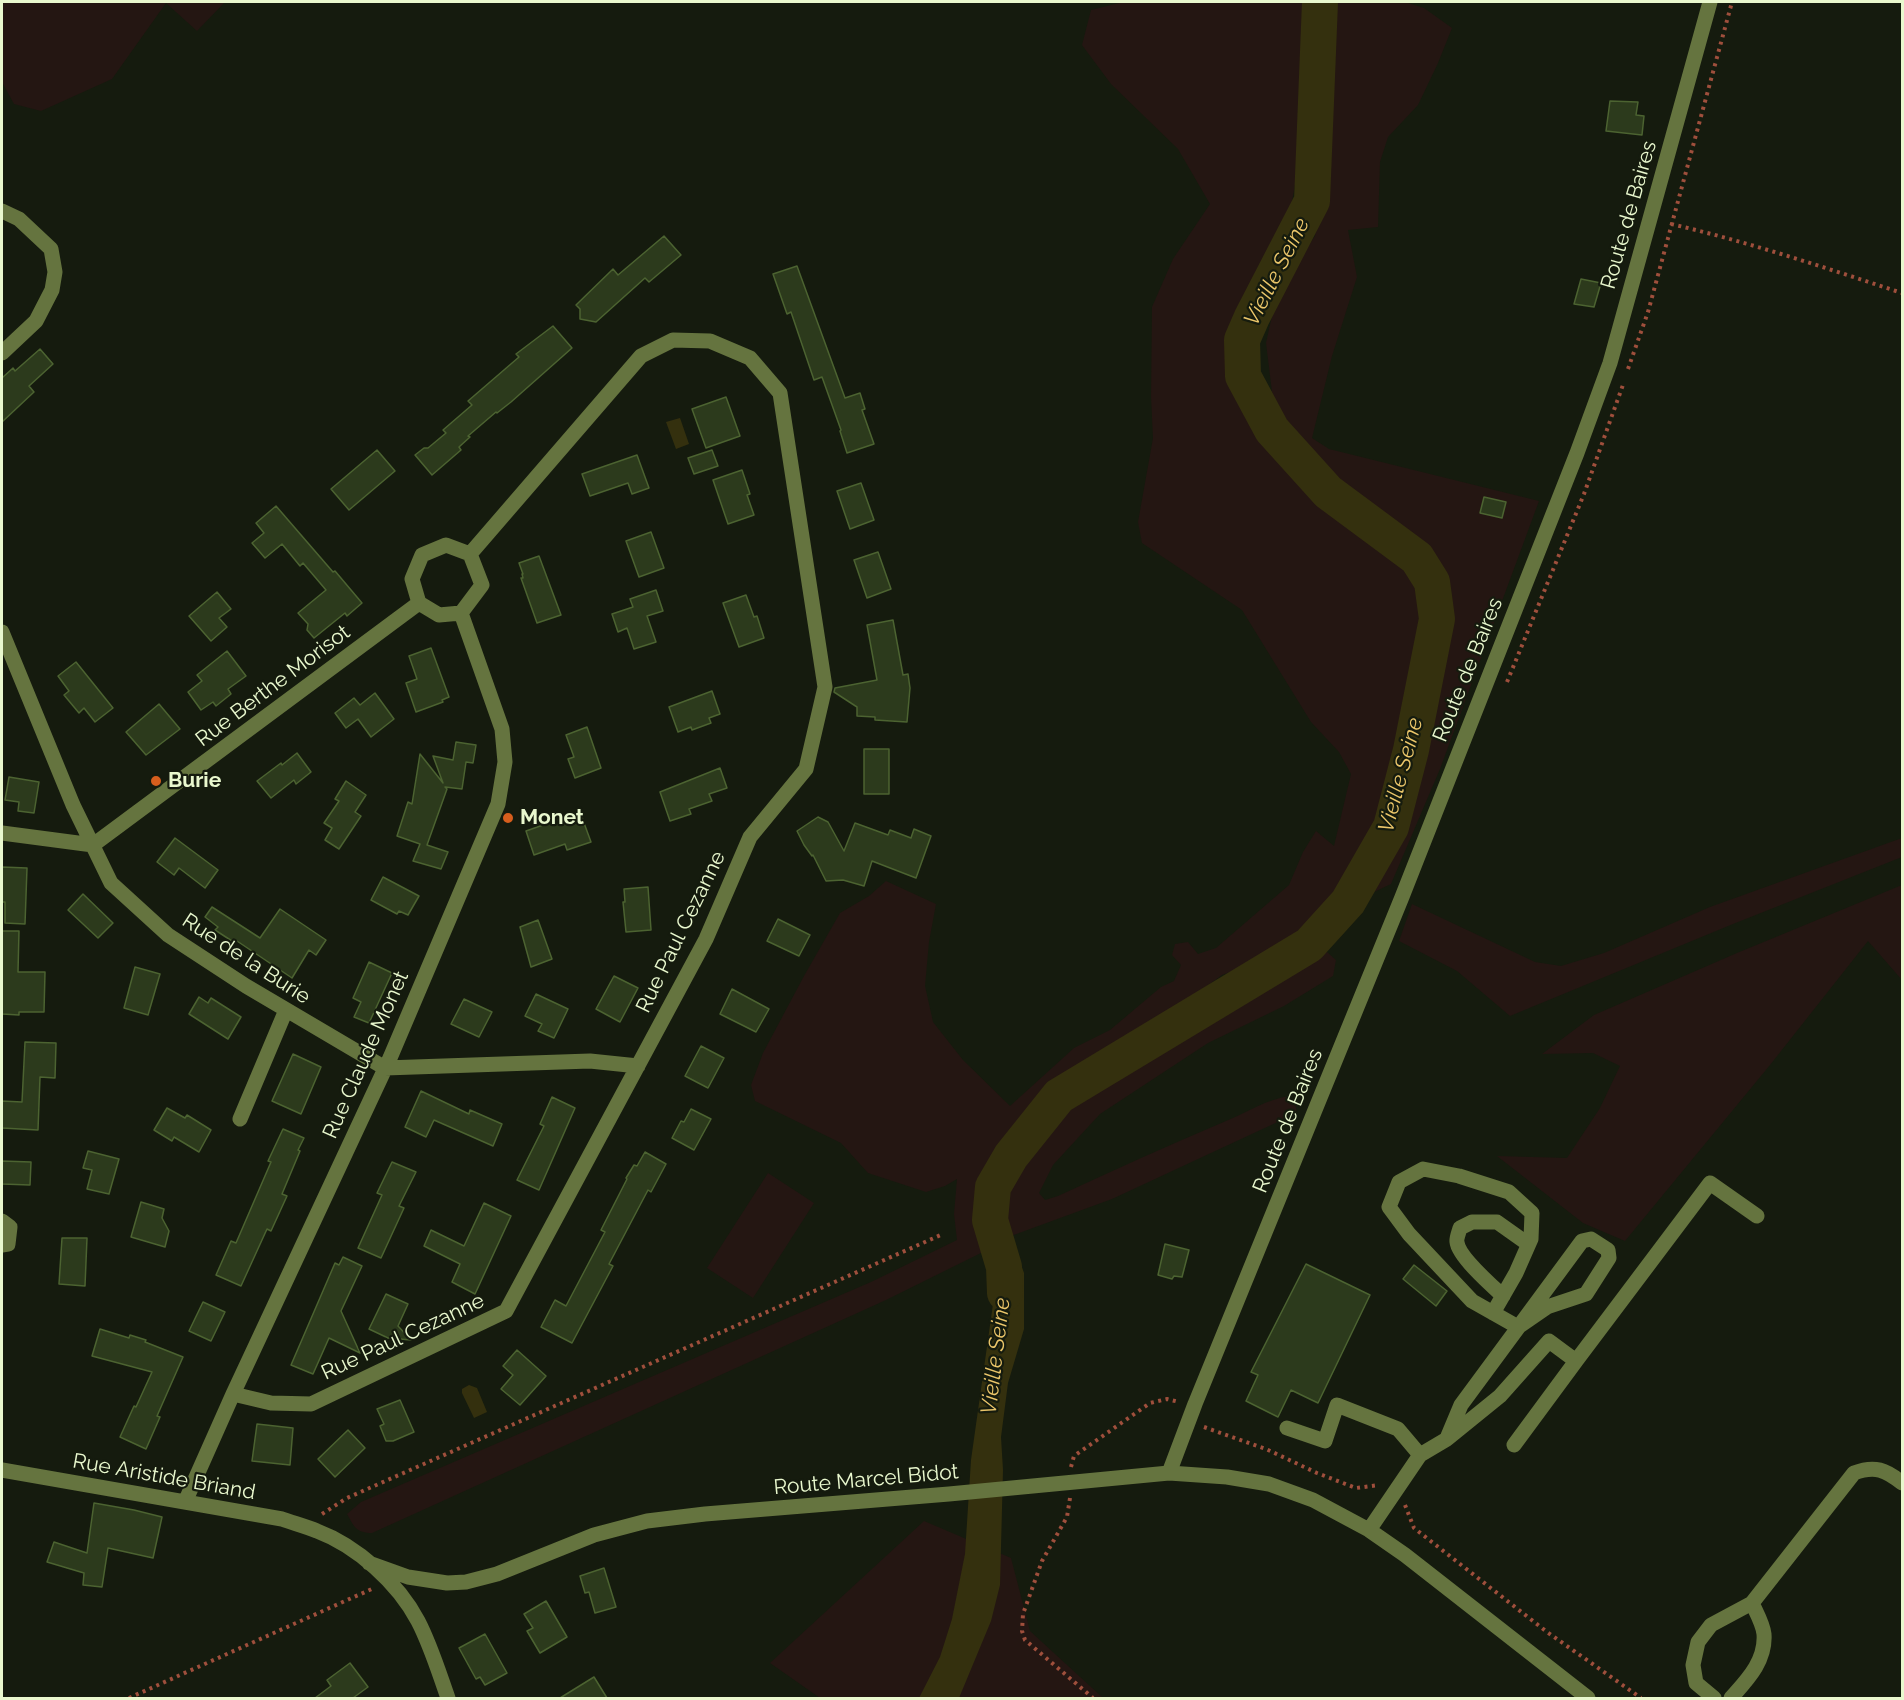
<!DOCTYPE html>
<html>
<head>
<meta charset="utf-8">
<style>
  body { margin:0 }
  #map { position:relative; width:1904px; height:1700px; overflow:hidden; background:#151b0e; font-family:Raleway,sans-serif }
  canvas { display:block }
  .frame { position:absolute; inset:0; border:3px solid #e9f8ce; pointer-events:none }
</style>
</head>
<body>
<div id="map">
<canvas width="1904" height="1700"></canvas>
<div class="frame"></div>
</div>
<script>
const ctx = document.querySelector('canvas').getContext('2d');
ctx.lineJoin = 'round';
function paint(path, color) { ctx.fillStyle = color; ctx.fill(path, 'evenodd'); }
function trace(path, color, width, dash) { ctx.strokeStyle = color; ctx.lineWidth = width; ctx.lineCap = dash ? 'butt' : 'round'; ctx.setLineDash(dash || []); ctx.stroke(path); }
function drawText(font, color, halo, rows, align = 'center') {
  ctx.font = font + ' Raleway,sans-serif'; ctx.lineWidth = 4.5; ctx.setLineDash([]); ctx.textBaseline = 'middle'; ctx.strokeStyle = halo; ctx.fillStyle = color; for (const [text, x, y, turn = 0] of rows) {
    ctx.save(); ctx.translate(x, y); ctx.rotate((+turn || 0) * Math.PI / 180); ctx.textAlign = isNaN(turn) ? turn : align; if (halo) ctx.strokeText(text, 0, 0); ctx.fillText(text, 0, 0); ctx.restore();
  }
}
const green = new Path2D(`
  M2,2H225L197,31L166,3L112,79L41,111L14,104L2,82Z
  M1123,2H1309L1300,157L1291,207L1284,224L1246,293L1232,334V376L1276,449L1324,503L1415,563L1429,591V625L1414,710L1391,815L1371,852L1325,917L1286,952L1222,975L1158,1022L1073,1075L1015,1132L986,1179L978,1208L985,1251L886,1300L372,1533C357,1533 354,1527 347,1514L361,1502L871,1282L957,1240L954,1214L957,1179L945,1186L926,1192L868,1173L841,1143L755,1101L751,1085L763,1053L804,976L840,913L869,896L886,881L936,904L929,942L925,986L933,1022L963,1060L1010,1106L1074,1048L1110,1030L1161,987L1174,981L1181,965L1172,955L1175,944L1188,942L1198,954L1216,948L1289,885L1303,852L1316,831L1334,846L1351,774L1339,752L1311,722L1242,610L1142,543L1138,522L1153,438L1151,397L1152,307L1173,259L1210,204L1178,149L1111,84L1082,45L1091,10Z
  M1330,2H1405L1424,8L1452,28L1438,63L1418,105L1388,137L1380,162L1378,227L1348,230L1357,277L1332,356L1312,438L1329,449L1539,501L1440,769L1391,884L1359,899L1378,867L1403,816L1446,628L1442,584L1423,552L1343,491L1282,428L1272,392L1266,343L1278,289L1315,236Z
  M1902,838V857L1733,924L1510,1016L1457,971L1399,941L1412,904L1535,962L1561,966L1604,953L1710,907Z
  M1902,885V980L1868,941L1770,1065L1625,1241L1583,1223L1497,1156L1567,1158L1600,1108L1620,1066L1593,1053L1542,1054L1594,1015L1737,953Z
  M1327,952L1336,960L1333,976L1284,1006L1208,1043L1100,1114L1053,1165L1039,1193L1045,1200L1058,1196C1114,1170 1169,1145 1226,1121C1248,1112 1267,1099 1290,1096L1295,1103L1297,1113L1112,1199L1011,1236L1001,1211L1000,1196L1012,1168L1074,1104L1126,1073L1192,1029L1313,958Z
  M768,1173L814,1203L753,1298L707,1268Z
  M924,1521L1011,1558L1030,1631L1103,1698H820L770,1663Z`);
const water = new Path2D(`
  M680,418L689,444L676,449L666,422Z
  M1011,1236L1024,1273V1329L1008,1383L1001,1437L1003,1470L1000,1585L991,1621L959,1698H919L940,1657L952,1619L965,1554L971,1460L993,1304V1283L985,1251Z
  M469,1385L477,1388L487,1412L474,1418L462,1393V1389Z`);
const river = new Path2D(`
  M1005,1293L1004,1267L990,1220L993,1187L1011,1156L1059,1096L1309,945L1348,902L1391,827L1411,750L1437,619L1432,582L1417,558L1328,492L1272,430L1243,376L1242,340L1252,317L1312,201L1320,2`);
const building = new Path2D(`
  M1610,101L1638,102L1636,115L1644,116L1642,135L1606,131Z
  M664,236L681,255L649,282L645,278L596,322L580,319V309L576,305L613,269L618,275Z
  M797,266L845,398L860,393L865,409L862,410L874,444L847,453L840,431L841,430L822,377L814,380L791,312L787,314L773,274Z
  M1581,279L1601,283L1594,307L1574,304Z
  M553,326L572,348L511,402L497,413L496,412L468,436L470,437L459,447L461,450L432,475L415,455L424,448H428L446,433L443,430L472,405L468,401L519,357L516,354Z
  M40,349L53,364L29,386L34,392L2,422V378L13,368L15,371Z
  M726,397L740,436L706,448L692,409Z
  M377,450L395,471L349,510L331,489Z
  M712,450L718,466L694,474L688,458Z
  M637,455L649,488L632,494L628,483L590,496L582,474Z
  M742,470L750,494L747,495L754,515L728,524L713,480Z
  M861,483L874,520L850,529L837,491Z
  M1484,497L1506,502L1502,518L1480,513Z
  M276,506L333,572L335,571L362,603L347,616L345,613L314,638L307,630L308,624L298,613L326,590L303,563L300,566L282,544L265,558L252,543L264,533L256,523Z
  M651,532L664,568L639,577L626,541Z
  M878,552L891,589L867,598L854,560Z
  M539,556L561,615L537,623L521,578H523L522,574H523L519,563Z
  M656,590L663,611L647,616L656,642L634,649L627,628L618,632L612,614L633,607L630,599Z
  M217,592L231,609L219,618L227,627L211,641L189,616Z
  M746,595L754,617L757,616L764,638L739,647L723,603Z
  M893,620L903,675L908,674L910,688L907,722L875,720V717L857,716V707L834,692L835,688L877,680L867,625Z
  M431,648L449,697L442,700L443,702L416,712L406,683L417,679L409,656Z
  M227,651L246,676L228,689L231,694L216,706L213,702L201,710L188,692L202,681L197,675Z
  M76,662L113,708L95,722L84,708L79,713L64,695L69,691L58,676Z
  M712,691L720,714L709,718L711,723L692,730L691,727L678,732L669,707Z
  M375,693L394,719L371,737L358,719L346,728L335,713L354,698L360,705Z
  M159,704L180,729L146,755L126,732Z
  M587,727L601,768L575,778L568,759L574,757L566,735Z
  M456,742L476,745L473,763L466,762L462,789L445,787L447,789L427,845L448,852L441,869L413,861L420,844L397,836L408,802L412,804L420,754L443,783L433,756L453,760Z
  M864,749H889V794H864Z
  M297,753L311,772L296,784L294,780L271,798L257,781L281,763L282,765Z
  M720,768L727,788L709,794L712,801L689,809L691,814L670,821L660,792Z
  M9,777L39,782L34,813L18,811L19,802L5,800Z
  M346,781L366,795L355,812L361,816L339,849L325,840L332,828L324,823L339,801L335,799Z
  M580,812L591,842L567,850L565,844L534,855L526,831Z
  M818,817L828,822L844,851L855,823L888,835L890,830L911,838L914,829L931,836L916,878L872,861L864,886L843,880L826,881L813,855L812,856L804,845L797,831Z
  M175,838L218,870L205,888L179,868L174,875L157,862Z
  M2,867L27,868L25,924L5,923V902H2Z
  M383,877L419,896L408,915L399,911L397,914L371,900Z
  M648,887L651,930L626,932L623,902H625L624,889Z
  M83,894L113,923L98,938L68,910Z
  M212,907L260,938L280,909L326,940L316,955L309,950L292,978L237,941L235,943L215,930L218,927L205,917Z
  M778,919L810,935L799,956L767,941Z
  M538,920L552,959L531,967L520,927Z
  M2,931H19L18,972H45L44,1012H19V1015L2,1014Z
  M369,962L392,973L369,1023L354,1017L361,1002L353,998Z
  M135,967L160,974L148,1015L124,1008Z
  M614,976L638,988L620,1022L596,1009Z
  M732,989L769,1009L756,1032L720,1014Z
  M536,994L568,1009L554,1038L538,1031L542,1024L525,1016Z
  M199,997L208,1003L211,998L241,1017L228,1039L189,1014Z
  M464,999L492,1012L479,1037L451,1024Z
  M25,1042L56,1043L55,1078L40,1077L38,1130L2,1128V1101L22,1102Z
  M701,1046L724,1058L708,1088L685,1076Z
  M293,1054L321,1067L301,1114L272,1101Z
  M421,1091L469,1114L470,1110L502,1124L493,1146L434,1120L426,1137L405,1127Z
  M552,1097L575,1108L539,1190L517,1180L544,1126L540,1124Z
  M167,1108L185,1118L187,1115L211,1130L199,1152L174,1137L172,1141L154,1130Z
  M691,1109L711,1119L694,1150L672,1138L681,1121L684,1122Z
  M283,1129L304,1138L298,1150L300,1151L282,1194L287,1196L271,1231L267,1229L241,1286L216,1275L231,1241L236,1243L271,1162L268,1161Z
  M88,1151L119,1159L109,1194L87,1189L92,1170L83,1168Z
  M645,1152L666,1164L651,1192L648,1190L609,1264L613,1266L572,1343L541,1327L555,1300L566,1306L605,1232L601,1230L627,1179L626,1178L634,1165L637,1166Z
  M2,1161L31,1162L30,1185L2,1184Z
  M392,1162L416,1172L399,1206L404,1208L381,1258L358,1248L382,1195L377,1193Z
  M141,1202L164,1209L162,1218L169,1231L165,1247L131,1237Z
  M484,1203L511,1216L475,1294L452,1282L460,1264L424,1246L431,1230L464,1246Z
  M62,1238H87L85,1286L59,1284Z
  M1165,1244L1189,1250L1182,1277L1174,1276L1172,1279L1158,1275Z
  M343,1257L362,1266L341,1311L360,1353L329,1338L313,1374L291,1365L335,1263L339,1265Z
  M1306,1264L1370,1295L1318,1403L1291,1390L1278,1417L1246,1401L1258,1375L1251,1372Z
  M1414,1265L1447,1291L1436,1306L1403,1279Z
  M386,1294L408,1304L398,1326L411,1340L388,1338L369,1329Z
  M203,1302L225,1312L211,1341L189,1331Z
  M100,1329L129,1338L130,1335L146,1340L145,1342L183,1357L157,1416L160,1417L146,1449L120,1437L134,1406L136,1407L152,1372L92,1356Z
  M517,1350L546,1376L520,1405L501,1389L513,1375L503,1366Z
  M400,1400L414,1432L393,1441H386L380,1426L384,1424L377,1409Z
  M257,1424L293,1428L290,1465L252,1461Z
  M348,1430L365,1448L335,1477L318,1459Z
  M94,1503L134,1510L162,1517L153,1558L108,1548L102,1587L83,1585L84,1573L47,1562L54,1542L87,1553Z
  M604,1568L616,1607L595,1613L589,1592L585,1593L580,1576Z
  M546,1601L567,1637L540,1653L527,1631L533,1628L524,1614Z
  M485,1634L507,1673L485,1685L480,1677L476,1679L459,1648Z
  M350,1663L368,1687L353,1698H315L331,1686L327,1680Z
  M594,1677L607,1698H560Z`);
const path = new Path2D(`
  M1671,224C1749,242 1826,268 1902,293
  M1628,369L1648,312L1732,2
  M1507,682L1584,494L1624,382
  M1204,1427L1266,1449L1317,1473L1356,1488L1379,1485
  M1071,1467L1074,1456L1150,1403L1167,1399L1179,1402
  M1070,1498L1067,1517L1042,1561L1023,1614L1022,1631L1025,1640L1093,1698
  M1405,1505L1414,1528L1547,1632L1641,1698
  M322,1514L347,1498L943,1234
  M129,1698L374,1588`);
const minor = new Path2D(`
  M2,211L19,219L51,249L55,272L52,290L36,321L2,353
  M446,545L470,554L482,585L461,613L439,615L419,603L412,579L422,555Z
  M2,632L73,805L111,883L168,935L246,986L385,1068L590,1061L638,1066
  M2,833L93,845
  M93,845L419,603
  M240,1119L286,1010
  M2,1221L10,1227L8,1244L2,1245
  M1503,1296C1492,1286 1458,1256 1457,1242C1456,1239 1459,1232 1460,1228L1472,1222H1497L1528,1244
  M1493,1313L1516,1273L1531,1239L1532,1213L1509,1192L1459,1176L1423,1169L1399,1182L1389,1207L1409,1234L1472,1301L1518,1327
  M233,1394L271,1403L311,1404L506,1311L706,939L750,837L806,769L825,687L780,393L750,358L710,341L673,340L641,356L470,554
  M1287,1428L1325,1441L1337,1405L1398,1429L1420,1455
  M1448,1436L1461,1405L1582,1241L1591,1239L1608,1250L1609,1258L1586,1294L1547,1307L1518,1327
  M1514,1445L1576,1361
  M2,1470L282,1519C293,1523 305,1526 317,1531C357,1546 398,1583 418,1621C431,1646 439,1673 448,1698
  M1169,1473L1195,1404L1402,897L1577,453L1610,363L1710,2
  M185,1502L233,1394L390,1058L498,804L505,762L502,729L461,613
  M1369,1530L1420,1455L1447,1439L1500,1396L1549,1341L1576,1361L1710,1183L1757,1216
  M369,1563L408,1577L447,1583L466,1582L497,1574L594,1535L647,1521L705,1514L949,1494L1169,1473L1227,1477L1269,1484L1313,1500L1369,1530L1405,1555L1588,1698
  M1714,1698L1696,1683L1693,1665L1698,1642L1711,1625L1752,1603L1854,1473C1875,1465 1886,1470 1902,1483
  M1731,1698C1747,1680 1766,1661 1764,1634C1763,1624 1756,1612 1752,1603`);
const markers = [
  [156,781,6,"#d65e1d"],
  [508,818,6,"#d65e1d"]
];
const streetNames = [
  ["Route de Baires",1629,215,-74],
  ["Route de Baires",1468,670,-68],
  ["Rue Berthe Morisot",273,686,-37],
  ["Rue Paul Cezanne",681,932,-64],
  ["Rue de la Burie",246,959,33],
  ["Rue Claude Monet",366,1055,-66],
  ["Route de Baires",1288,1121,-68],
  ["Rue Paul Cezanne",403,1337,-25],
  ["Rue Aristide Briand",164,1477,10],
  ["Route Marcel Bidot",866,1480,-5]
];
const poiNames = [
  ["Burie",168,781],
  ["Monet",520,818]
];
const waterNames = [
  ["Vieille Seine",1277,272,-63],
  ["Vieille Seine",1401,775,-75],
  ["Vieille Seine",996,1356,-83]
];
paint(green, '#241612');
paint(water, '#34300e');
trace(river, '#34300e', 36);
paint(building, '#2c3a1c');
trace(building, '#4c6331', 1.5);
trace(path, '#9f4f3c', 4, [3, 4.5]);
trace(minor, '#65743f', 15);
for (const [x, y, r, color] of markers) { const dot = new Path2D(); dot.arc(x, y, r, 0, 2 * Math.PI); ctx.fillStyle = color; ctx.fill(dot); trace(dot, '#151b0e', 2); }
drawText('21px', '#e9f8ce', '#151b0e', streetNames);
drawText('bold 21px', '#e9f8ce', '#151b0e', poiNames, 'left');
drawText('italic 22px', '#ebc66a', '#151b0e', waterNames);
</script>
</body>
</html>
